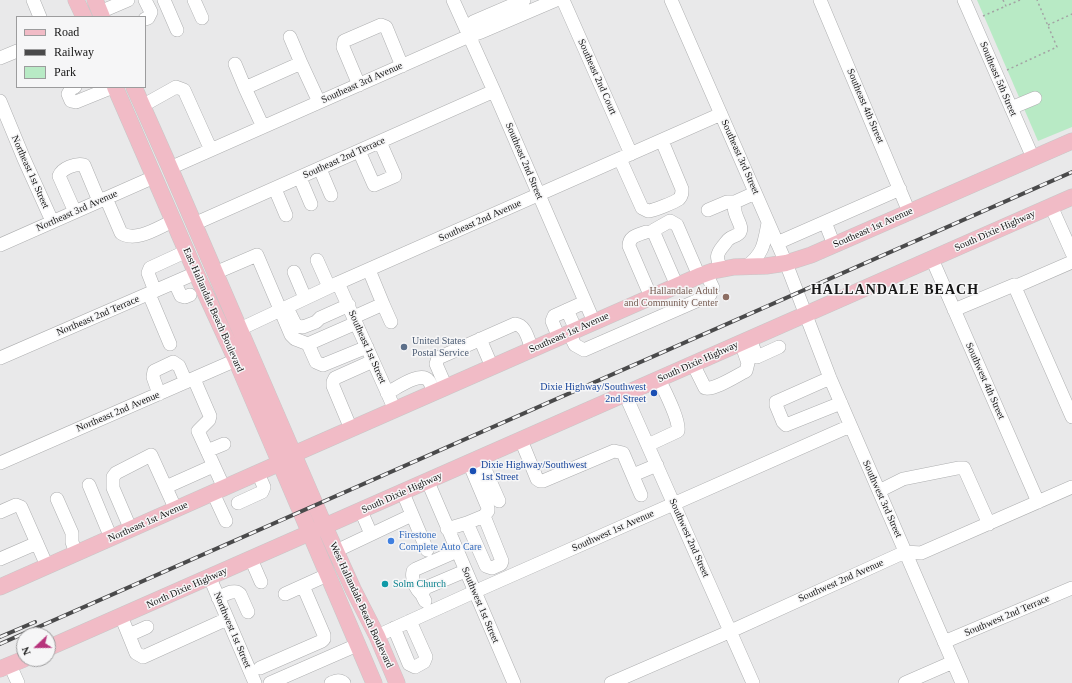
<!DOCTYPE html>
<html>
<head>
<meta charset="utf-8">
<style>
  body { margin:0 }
  #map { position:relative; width:1072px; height:683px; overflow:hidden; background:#e9e9ea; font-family:"Times New Roman",serif }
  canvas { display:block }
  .legend { position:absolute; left:16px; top:16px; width:130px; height:72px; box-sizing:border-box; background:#f6f6f7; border:1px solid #9c9c9d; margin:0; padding:5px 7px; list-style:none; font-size:12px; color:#161616 }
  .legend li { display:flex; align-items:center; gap:8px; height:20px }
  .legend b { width:20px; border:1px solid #9c9c9d }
  .north { position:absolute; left:16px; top:627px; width:40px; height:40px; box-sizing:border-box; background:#f6f6f7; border:1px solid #9c9c9d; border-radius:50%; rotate:248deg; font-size:11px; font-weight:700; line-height:16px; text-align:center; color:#161616 }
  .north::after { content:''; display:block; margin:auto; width:14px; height:18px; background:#b7347c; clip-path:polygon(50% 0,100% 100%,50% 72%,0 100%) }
</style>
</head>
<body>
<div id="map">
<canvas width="1072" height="683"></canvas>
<ul class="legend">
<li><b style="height:5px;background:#f1bbc6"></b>Road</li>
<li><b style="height:5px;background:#4a4a4b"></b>Railway</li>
<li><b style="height:11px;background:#b8eac5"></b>Park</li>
</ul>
<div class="north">N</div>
</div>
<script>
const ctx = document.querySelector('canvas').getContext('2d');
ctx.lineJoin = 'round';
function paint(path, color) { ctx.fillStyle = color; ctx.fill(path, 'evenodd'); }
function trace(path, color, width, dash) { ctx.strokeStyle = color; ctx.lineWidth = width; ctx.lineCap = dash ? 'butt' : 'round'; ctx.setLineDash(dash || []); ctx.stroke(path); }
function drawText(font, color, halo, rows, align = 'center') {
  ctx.font = font + ' "Times New Roman",serif'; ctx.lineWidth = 3; ctx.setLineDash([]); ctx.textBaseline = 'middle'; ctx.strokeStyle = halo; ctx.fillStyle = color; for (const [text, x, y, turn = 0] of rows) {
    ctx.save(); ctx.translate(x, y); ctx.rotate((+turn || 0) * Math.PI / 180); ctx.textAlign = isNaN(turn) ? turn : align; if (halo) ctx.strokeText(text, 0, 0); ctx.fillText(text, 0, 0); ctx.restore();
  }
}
const green = new Path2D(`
  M977,0H1072V127L1038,141Z`);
const path = new Path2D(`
  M1003,0L1006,6L1020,0
  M983,16L1006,6
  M1048,25L1072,14
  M1007,70L1057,47L1037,0`);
const minor = new Path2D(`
  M33,0L40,17
  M164,0L177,30
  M194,0L202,18
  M453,0L494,91L594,322
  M563,0L631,154
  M671,0L786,263L830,378L962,683
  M820,0L909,212
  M964,0L1033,158
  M100,12L128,0
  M145,19L148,18L151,12L145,0
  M469,36L473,22L524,0
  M290,37L301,63
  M0,58L17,51
  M235,64L245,88
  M359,85L343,47L344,41L381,25L386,27L402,66
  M75,87L71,89L68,94L71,101L76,102L113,87
  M0,101L24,159L52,221
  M142,106L176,87L184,90L211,150
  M1011,108L1035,98
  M263,127L245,88L301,63L319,102
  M359,151L374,185L395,176L380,142
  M620,159L642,208C644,209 646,210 648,211C653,211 675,202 679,199C682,196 682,193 682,189L662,141
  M170,168L469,36L481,32L556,0
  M320,169L331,195
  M300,178L311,204
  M275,189L286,215
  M106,198L121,233C136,243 159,227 173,221
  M1051,206L1072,253
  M708,210L727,202H735
  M75,212L59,176C62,168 76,163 84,165L99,201
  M825,222L834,245
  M194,224L494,91
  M646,232C638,235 629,236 629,246L651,297
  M777,243L900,189
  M0,245L154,177
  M932,259L1038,502
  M317,260L329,287
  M747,266C764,253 764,243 768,223
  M721,269C717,258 715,256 723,246C725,244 727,240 729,239C732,236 738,236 740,232C744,225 731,214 735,202L755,193
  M294,272L305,298
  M215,273L257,255L291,335L295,339L308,344
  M175,283L181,296L185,297L190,295
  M338,283L395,410
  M1014,285L1072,417
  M677,286L654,233V230L670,221L677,225L699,276
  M155,291L148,273L150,268L187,251
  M149,294L170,344
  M383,304L391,322
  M567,310L576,330
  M954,310L1014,285H1019L1072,262
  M289,312L296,326L303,327L316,322L320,318L349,305
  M354,317L383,304L369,270
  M356,323L308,344L316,362L323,365L367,347
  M240,329L338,283L721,114
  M569,333L575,345L584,350L710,295L713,288L706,273
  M559,338L552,321L554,316L585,302
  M480,339L492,367
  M750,339L757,357L779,347
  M0,358L196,273
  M693,364L705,388C715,390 736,376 746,371L748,363L741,343
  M830,378L776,402V405L783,422L786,425L841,403
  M194,379L210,416L209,420L198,431L224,488
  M446,387L436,364L438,358L515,324C526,325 528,340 532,349
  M387,393C396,389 420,370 429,381C431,384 432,389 434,393
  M159,394L153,377L154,371L173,362L179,366L186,382
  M625,394L753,683
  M351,429L333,386V382L335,378L373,361
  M521,440L537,479L540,481H543L614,451L623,453L641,495
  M648,445L678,431C680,420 664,390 659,379
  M207,451L224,444
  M480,458L499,501
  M0,463L236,360
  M469,463L488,508V511L484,516
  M633,475L657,465
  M428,482L514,683
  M89,485L111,538
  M166,487L213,466
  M879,491L903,479L958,468H964L989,524
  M213,493L226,521
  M403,493L427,550
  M57,499L72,533V542L76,553
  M238,503L262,492L264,487L258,473
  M361,511L371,534
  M0,512L16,505L21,507L47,566
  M447,529L467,523L486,566L492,568L501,564L502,561L484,516L467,523
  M131,530L113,488V477L116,473L151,455L176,510
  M336,551L412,515
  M0,559L37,543
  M251,559L261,582
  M210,578L255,683
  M285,594L327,575
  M422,595C416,589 411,581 413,571L416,569L457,551
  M218,598C225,595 234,588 240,594L248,612
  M425,601L422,595L425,588L465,571
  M121,616L136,653L143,657L227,619
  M394,628L409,664L415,667L424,662L426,657L410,621
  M129,635L147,627
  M377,636L474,592L850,426
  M944,642L1072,588
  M10,665L18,683
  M260,668L322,641L324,639V635L303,586
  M270,683L357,645
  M331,683C336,681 339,679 344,683
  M611,683L731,631L905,552L921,553L1072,487
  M905,683L953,662`);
const major = new Path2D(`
  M76,0L84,17
  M95,0L102,17
  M115,87L196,273L236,360L374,683
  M134,87L170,168L325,527L353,589L377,636L397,683
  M0,587L280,463L294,454L699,276L713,271L734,267L766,266L786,263L811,255L1072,141
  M48,648L1072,197
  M0,669L24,659`);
const rail = new Path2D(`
  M0,637L35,622
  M0,644L1072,172`);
const markers = [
  [726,297,4,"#8d6e63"],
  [404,347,4,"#5c6f8a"],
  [654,393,4,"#1a4fb4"],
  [473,471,4,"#1a4fb4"],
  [391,541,4,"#3f7fe0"],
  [385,584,4,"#0f9aa8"]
];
const streetNames = [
  ["Southeast 2nd Court",597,77,66],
  ["Southeast 5th Street",998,79,67],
  ["Southeast 3rd Avenue",362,83,-24],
  ["Southeast 4th Street",865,106,67],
  ["Southeast 3rd Street",740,157,66],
  ["Southeast 2nd Terrace",344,158,-24],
  ["Southeast 2nd Street",524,161,67],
  ["Northeast 1st Street",30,172,66],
  ["Northeast 3rd Avenue",77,211,-24],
  ["Southeast 2nd Avenue",480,221,-24],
  ["Southeast 1st Avenue",873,228,-24],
  ["South Dixie Highway",995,231,-24],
  ["East Hallandale Beach Boulevard",213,310,66],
  ["Northeast 2nd Terrace",98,316,-23],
  ["Southeast 1st Avenue",569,333,-24],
  ["Southeast 1st Street",367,347,66],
  ["South Dixie Highway",698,362,-24],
  ["Southwest 4th Street",985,381,66],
  ["Northeast 2nd Avenue",118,412,-23],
  ["South Dixie Highway",402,493,-24],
  ["Southwest 3rd Street",882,499,66],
  ["Northeast 1st Avenue",148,522,-24],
  ["Southwest 1st Avenue",613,531,-24],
  ["Southwest 2nd Street",689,538,66],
  ["Southwest 2nd Avenue",841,581,-24],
  ["North Dixie Highway",187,588,-24],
  ["West Hallandale Beach Boulevard",361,605,65],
  ["Southwest 1st Street",480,605,67],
  ["Southwest 2nd Terrace",1007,616,-23],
  ["Northwest 1st Street",232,630,67]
];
const educationNames = [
  ["Hallandale Adult",718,291],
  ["and Community Center",718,303]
];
const serviceNames = [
  ["United States",412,341],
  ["Postal Service",412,353]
];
const transitNames = [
  ["Dixie Highway/Southwest",646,387],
  ["2nd Street",646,399],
  ["Dixie Highway/Southwest",481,465,"left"],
  ["1st Street",481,477,"left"]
];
const shopNames = [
  ["Firestone",399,535],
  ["Complete Auto Care",399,547]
];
const cultureNames = [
  ["Solm Church",393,584]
];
const districtNames = [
  ["HALLANDALE BEACH",895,290]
];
paint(green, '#b8eac5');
trace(minor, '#aeafb0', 14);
trace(major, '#c7c7c7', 17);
trace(path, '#a3a3a4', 1.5, [2, 3]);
trace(minor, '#fff', 13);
trace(major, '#f1bbc6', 16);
trace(rail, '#4a4a4b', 4);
trace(rail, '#f6f6f7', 2.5, [8]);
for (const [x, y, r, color] of markers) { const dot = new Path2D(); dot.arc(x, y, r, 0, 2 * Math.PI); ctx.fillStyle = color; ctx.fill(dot); trace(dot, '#f6f6f7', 1.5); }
drawText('10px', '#161616', '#f6f6f7', streetNames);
drawText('10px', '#785e54', '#f6f6f7', educationNames, 'right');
drawText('10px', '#4e5e75', '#f6f6f7', serviceNames, 'left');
drawText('10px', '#164399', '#f6f6f7', transitNames, 'right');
drawText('10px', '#366cbe', '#f6f6f7', shopNames, 'left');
drawText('10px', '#0d838f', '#f6f6f7', cultureNames, 'left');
ctx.letterSpacing = '1px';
drawText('bold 14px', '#161616', '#f6f6f7', districtNames);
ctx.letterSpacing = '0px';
</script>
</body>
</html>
